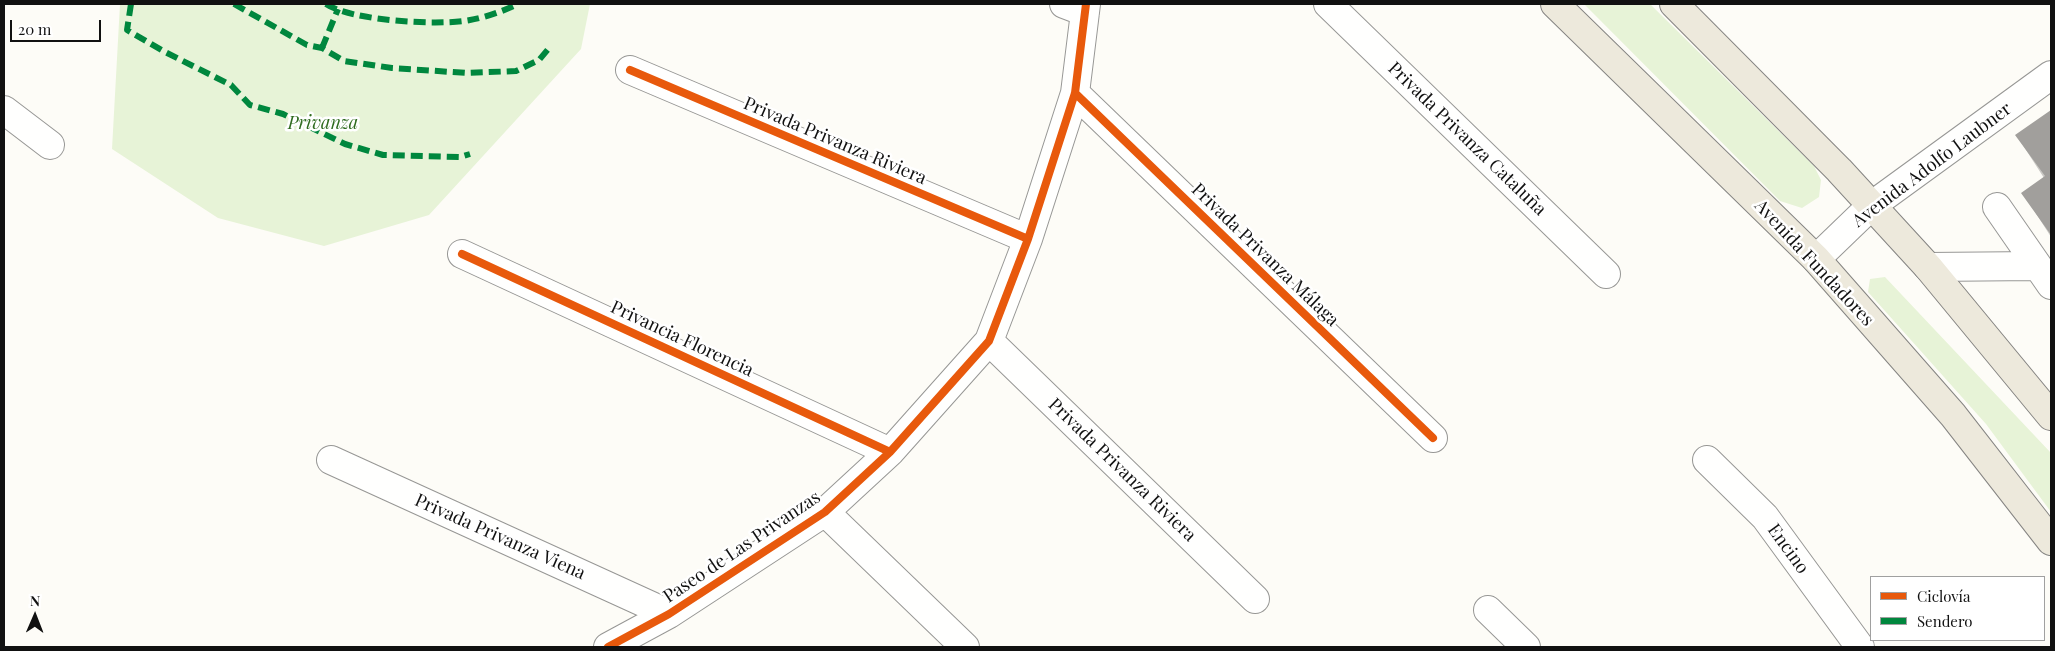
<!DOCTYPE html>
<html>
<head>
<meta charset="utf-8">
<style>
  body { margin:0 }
  #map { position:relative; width:2055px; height:651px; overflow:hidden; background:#fdfcf7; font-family:"Playfair Display",serif }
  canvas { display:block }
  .frame { position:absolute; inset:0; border:5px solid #111; pointer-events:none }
  .legend { position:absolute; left:1870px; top:576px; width:175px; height:65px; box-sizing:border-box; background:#fff; border:1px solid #a0a0a0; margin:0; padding:6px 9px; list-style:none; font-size:15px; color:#111 }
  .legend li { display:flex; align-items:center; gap:10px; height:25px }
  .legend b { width:25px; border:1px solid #a0a0a0 }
  .north { position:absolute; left:10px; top:591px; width:50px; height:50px; -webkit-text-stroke:4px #fff; paint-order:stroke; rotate:1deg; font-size:14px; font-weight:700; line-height:20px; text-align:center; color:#111 }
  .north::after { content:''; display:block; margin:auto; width:18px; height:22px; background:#111; clip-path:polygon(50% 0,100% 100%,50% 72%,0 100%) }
  .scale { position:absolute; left:10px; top:20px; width:91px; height:22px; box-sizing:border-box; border:2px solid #111; border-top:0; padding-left:6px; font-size:15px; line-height:18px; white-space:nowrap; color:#111; -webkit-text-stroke:4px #fff; paint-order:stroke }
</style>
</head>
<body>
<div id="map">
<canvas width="2055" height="651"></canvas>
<div class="frame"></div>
<ul class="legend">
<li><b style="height:6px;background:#e8590c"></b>Ciclovía</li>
<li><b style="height:6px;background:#00873e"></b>Sendero</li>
</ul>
<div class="north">N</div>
<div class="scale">20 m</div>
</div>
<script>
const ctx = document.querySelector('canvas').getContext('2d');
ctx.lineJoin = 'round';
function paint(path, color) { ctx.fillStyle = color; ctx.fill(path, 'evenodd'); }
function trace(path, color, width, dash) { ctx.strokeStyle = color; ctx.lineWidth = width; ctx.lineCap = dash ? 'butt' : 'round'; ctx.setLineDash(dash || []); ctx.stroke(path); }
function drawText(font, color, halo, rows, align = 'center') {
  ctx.font = font + ' "Playfair Display",serif'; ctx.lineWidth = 5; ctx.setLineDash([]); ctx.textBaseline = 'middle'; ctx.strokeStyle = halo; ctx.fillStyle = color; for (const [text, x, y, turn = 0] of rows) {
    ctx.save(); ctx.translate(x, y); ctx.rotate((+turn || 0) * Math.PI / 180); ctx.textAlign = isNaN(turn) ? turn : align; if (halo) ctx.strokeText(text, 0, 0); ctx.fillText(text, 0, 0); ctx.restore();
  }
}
const green = new Path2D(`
  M120,4H590L581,49L429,215L324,246L218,218L112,149Z
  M1584,4H1650L1814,166L1821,180L1819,197L1802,208L1780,201Z
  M1885,277L2051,453V512L1986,424L1868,292L1870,279Z`);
const shadow = new Path2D(`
  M2051,111V237L2023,193L2044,178L2017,136Z`);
const building = new Path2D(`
  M2051,110V235L2021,193L2045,176L2015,135Z`);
const minor = new Path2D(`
  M1064,4L1085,12
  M1328,4L1606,274
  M630,70L1028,239
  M1075,93L1433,438
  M4,110L50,145
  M1997,207L2051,285
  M462,254L890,452
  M1816,259L1871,206L2051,75
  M1928,267L2036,266
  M989,341L1255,599
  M331,460L669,614
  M1707,460L1765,517L1860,647
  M825,512L965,647
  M1488,610L1526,647
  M608,647L669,614L825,512L890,452L989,341L1028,239L1075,93L1086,4`);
const major = new Path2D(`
  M1555,4L1816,259L1953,415L2051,541
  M1674,4L1839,170L1928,267L2051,416`);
const quiet = new Path2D(`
  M131,4L127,30L165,52L231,85L250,105L283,114L345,144L383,155L460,157L470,154
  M234,4L307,45L322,48L344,61L392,68L467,73L516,71L539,60L550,47
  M326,4C351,21 440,26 470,20C484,18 506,10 518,4
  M322,48L338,9`);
const cycleway = new Path2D(`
  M630,70L1028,239
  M1075,93L1433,438
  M462,254L890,452
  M608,647L669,614L825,512L890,452L989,341L1028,239L1075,93L1086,4`);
const parkNames = [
  ["Privanza",323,123]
];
const streetNames = [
  ["Privada Privanza Cataluña",1467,139,44],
  ["Privada Privanza Riviera",835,141,23],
  ["Avenida Adolfo Laubner",1932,165,-37],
  ["Privada Privanza Málaga",1265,255,44],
  ["Avenida Fundadores",1814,263,47],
  ["Privancia Florencia",682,339,25],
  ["Privada Privanza Riviera",1122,470,44],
  ["Privada Privanza Viena",500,537,24],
  ["Paseo de Las Privanzas",742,547,-34],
  ["Encino",1788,549,54]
];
paint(green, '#e7f3d7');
paint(shadow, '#0003');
paint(building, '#a19f9c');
trace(minor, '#979795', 30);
trace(major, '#858482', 30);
trace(minor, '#fffffe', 28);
trace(major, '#ede9dc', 28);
trace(quiet, '#00873e', 6, [12, 6]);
trace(cycleway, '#e8590c', 8);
drawText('italic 18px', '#2f6b1f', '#fff', parkNames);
drawText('18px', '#111', '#fff', streetNames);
</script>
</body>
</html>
